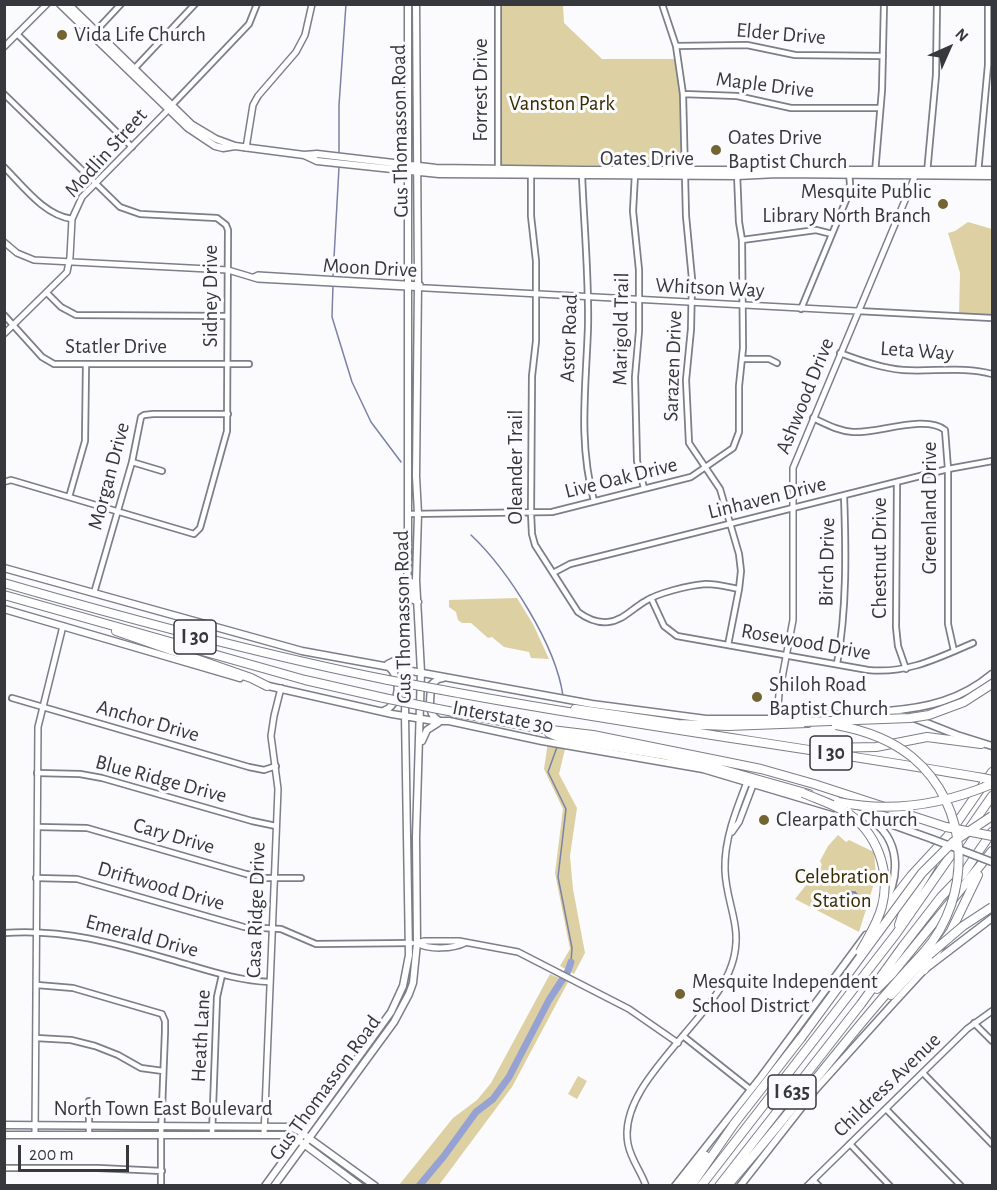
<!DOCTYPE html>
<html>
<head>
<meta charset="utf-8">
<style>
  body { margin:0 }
  #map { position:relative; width:997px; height:1190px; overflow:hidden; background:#fbfbfe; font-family:"Alegreya Sans",sans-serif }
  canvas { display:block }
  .frame { position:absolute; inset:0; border:6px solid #37383d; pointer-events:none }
  .north { position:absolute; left:919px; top:18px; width:60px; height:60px; -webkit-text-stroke:4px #fbfbfe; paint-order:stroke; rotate:45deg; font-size:16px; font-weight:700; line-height:24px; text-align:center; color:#37383d }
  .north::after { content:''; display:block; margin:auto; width:21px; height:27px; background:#37383d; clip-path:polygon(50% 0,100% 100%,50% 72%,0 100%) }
  .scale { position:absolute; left:18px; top:1145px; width:111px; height:27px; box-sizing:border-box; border:3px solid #37383d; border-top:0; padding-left:8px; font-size:18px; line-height:21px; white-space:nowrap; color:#37383d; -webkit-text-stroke:4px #fbfbfe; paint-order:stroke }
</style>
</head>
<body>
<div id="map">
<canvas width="997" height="1190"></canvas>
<div class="frame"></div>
<div class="north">N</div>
<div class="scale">200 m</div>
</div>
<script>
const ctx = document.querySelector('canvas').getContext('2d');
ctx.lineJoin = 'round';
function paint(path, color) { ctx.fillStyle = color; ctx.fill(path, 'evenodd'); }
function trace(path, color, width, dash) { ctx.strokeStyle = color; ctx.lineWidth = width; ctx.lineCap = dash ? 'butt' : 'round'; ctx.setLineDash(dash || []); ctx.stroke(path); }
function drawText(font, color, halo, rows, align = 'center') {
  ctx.font = font + ' "Alegreya Sans",sans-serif'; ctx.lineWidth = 6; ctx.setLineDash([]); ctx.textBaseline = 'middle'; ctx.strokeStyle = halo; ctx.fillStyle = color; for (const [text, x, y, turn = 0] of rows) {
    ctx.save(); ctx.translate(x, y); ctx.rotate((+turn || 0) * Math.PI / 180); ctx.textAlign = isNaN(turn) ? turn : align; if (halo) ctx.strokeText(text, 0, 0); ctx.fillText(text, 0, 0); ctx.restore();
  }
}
const green = new Path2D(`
  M502,5H563L564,23L602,59H677L681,102L682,163L680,166L502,165L501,162Z
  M968,222L992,229V315H959L960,273L948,233L955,231Z
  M517,598L533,624L549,659L531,658L529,652L504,647L492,637L488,638L471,623H462L458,620L456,612L449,607V600Z
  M548,742L566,745L559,774L577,808L570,856L573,889L585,953L574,974L560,966L570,949L555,873L563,809L544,769Z
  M838,835L846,842L849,840L874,852L876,877L859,932L795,899L822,865L820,861L828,846Z
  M550,974L568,982L512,1087L439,1185H399L453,1118L477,1100L491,1083Z
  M578,1076L587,1081L577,1099L568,1094Z`);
const water = new Path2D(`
  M848,892H855L860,898L866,901L863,909L851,906L846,899Z`);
const stream = new Path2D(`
  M339,153V105L346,4
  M333,276L339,167
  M333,284L332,317L352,382L371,422L401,462
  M471,535C508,570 556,645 563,696
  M557,747L548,772L566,809L558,877L572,948L571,962`);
const river = new Path2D(`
  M419,1186L444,1156L476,1112L493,1099L509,1077L549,1000L568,971L571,962`);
const minor = new Path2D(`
  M498,4V172
  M662,4L676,46L683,94L686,216L692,279L691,329L686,380L689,443L720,489L739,554L741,571L739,589L728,645
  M94,33L121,4
  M17,34L132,147
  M676,46L747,45L795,55L883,56
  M134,69L195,4
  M4,94L120,207L140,214L217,218L226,225L228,230L227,431L200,528L194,534L11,480L4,482
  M683,94L737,96L791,108H880
  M171,106L249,24L257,4
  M4,167C24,187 44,215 72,219
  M875,173L882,90L884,4
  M927,173L936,75L937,4
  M978,173L988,65V4
  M531,174V216L536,261V341L532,376L531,513L532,534L535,545L578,612C586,618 597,623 608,622C622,621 632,609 644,602C657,593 690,585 706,584C717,584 728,587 739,589
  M635,174L633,211L639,270V331L635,377L637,461L644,488
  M582,175C584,226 589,276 588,327C586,387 578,442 594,501
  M742,240L816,230L832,234
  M47,293L61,307L76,315L227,316
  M801,309L847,198L850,184L849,172
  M857,311L992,318
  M4,315L42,357L54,364H249
  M840,353C861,361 881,368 903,370C932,372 964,366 992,374
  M742,359H769L777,363
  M813,418C826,424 838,431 853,432C877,434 925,414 945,430L948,469V624L954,651
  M132,462L162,471
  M897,482L896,627L898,646L906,669
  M69,497L85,441L86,364
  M408,514L552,512L691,477L733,448L739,432V386L743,348L742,240L739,222L737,173
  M553,573L570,564L948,469L992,461
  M94,593L132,462L141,417L144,415L153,414H228
  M651,598L664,626L677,636L868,670C907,674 938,658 973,643
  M837,664C847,609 846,551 844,495
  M12,698L249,767L264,770L276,766
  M37,773L80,774L102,778L252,821L276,826
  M38,827L87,828L246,874L265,878H301
  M36,878L77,879L244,927L281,929L316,944L412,943
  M4,933C71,928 126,947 189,965C216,973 242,981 270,982
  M37,985L73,988L162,1014L165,1021V1032L161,1134V1186
  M974,1023L992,1041
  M683,1036L751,1090
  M36,1038L71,1040L95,1046L118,1055L141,1068L163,1071
  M923,1073L992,1144
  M886,1109L961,1186
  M89,1134V1101
  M212,1134L217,997L222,975
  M850,1144L890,1186
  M4,1168H98L162,1171
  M813,1180L819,1186`);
const tertiary = new Path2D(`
  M4,47L47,4
  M246,148L253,105L258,96L296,52L305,35L312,4
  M4,242L17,253L34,260L228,270L258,279L857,311
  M254,277L258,275L420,285
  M4,334L67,272L70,257L72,219L82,197L170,108
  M777,719L779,694L793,620V468L916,174
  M732,832L739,822L753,785
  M417,943L424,941H459L518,952L629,1009L678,1043
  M417,943C429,950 453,949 465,943
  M35,1134L38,727L63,626
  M264,1135L278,789L271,736L274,716L281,688
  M646,1186C641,1171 631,1160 628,1144C616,1083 714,1021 732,964C744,927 726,905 725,870C724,840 736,810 747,782
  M807,1186L967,1029L992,1011`);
const secondary = new Path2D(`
  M60,4L188,128L215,146L223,148L235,146L304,155L317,161L439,174L737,176L778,174L992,176
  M68,4L191,124L216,139L235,146
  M304,155L317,154L436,168L583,170H992
  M4,568L302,651L592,704L706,719H777L872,712L904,716
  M411,582L412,599L418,602
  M4,609L240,678
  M388,664L400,658L405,647
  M264,685L392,714L434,721H449L542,741L703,769L834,808
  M383,711C401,705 402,678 388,666
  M887,711C927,708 961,700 992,674
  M914,718L957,735L992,746
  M438,720C426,713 431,698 431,685L438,679L443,678
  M422,741L427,730L438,723
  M844,810L868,816L932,839
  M868,818C901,838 901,876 883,906
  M4,1125L290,1127L299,1131L375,1186
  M4,1135H287L297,1139L360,1186
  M265,1186L391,1012L403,986L409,955L405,716L408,540V4
  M274,1186L394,1022L409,994L413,983L417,943L416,837L421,672L416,580L418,514L416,476L418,283L416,4
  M675,1186L761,1077L866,935
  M740,1186L816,1089L890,1007L924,970L992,918`);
const motorway = new Path2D(`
  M4,583C132,620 258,654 388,680
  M4,595L305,680L384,698
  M116,631L251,678L267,686
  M442,690C622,724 803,747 983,778
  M438,709L543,729L593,735L761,769L814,784L946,827
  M575,709L678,724L728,726L808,723
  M549,733L561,738L665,755L706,765L809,794
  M824,748L876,747L927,737L981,744
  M879,917L911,876L947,837L992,772
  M899,925L903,913L932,865
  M924,970L951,931L978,875
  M877,989L892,974L992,851
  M891,995L929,955
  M681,1186L706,1156
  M691,1186L734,1124L801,1038
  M701,1186L896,934L992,796
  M719,1186L861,1004L903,946L941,897L963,874L992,832
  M727,1186C795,1109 854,1026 924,952`);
const secondaryBridge = new Path2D(`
  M932,839L992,862`);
const motorwayBridge = new Path2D(`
  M388,680L442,690
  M384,698L438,709
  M804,722L910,718L929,715L964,702L992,684
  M836,725C864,730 890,739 912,757C971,806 973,896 924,952
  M983,778L992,780
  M803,793C817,799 833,804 846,812C877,832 891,871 882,906C878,923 868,937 860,952
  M838,802C892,813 942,805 992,784
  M946,827L992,836
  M929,955L963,926L992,907
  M801,1038L922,873L953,842L992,816`);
const markers = [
  [62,35,6,"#736432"],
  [716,150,6,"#736432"],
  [943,204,6,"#736432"],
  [757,697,6,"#736432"],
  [764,820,6,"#736432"],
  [680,994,6,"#736432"]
];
const shields = [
  [195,637,42],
  [831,753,42],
  [792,1092,48]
];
const shieldNames = [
  ["I 30",195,637],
  ["I 30",831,753],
  ["I 635",792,1092]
];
const streetNames = [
  ["Elder Drive",781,34,5],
  ["Maple Drive",765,85,7],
  ["Forrest Drive",481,90,-90],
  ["Gus Thomasson Road",400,131,-91],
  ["Modlin Street",106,153,-48],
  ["Oates Drive",647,159],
  ["Moon Drive",370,268,3],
  ["Whitson Way",710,288,3],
  ["Sidney Drive",211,296,-90],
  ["Marigold Trail",621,329,-89],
  ["Astor Road",569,338,-88],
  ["Statler Drive",116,347],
  ["Leta Way",917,351,4],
  ["Sarazen Drive",673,366,-88],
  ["Ashwood Drive",805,396,-68],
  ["Oleander Trail",516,467,-90],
  ["Morgan Drive",109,476,-75],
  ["Live Oak Drive",621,478,-14],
  ["Linhaven Drive",767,498,-14],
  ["Greenland Drive",930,508,-90],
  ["Chestnut Drive",880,558,-90],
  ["Birch Drive",827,562,-89],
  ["Gus Thomasson Road",403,617,-91],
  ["Rosewood Drive",806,642,10],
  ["Interstate 30",503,717,11],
  ["Anchor Drive",148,721,16],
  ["Blue Ridge Drive",161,779,15],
  ["Cary Drive",174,836,16],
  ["Driftwood Drive",161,886,16],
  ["Casa Ridge Drive",256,910,-88],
  ["Emerald Drive",142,936,15],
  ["Heath Lane",201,1036,-87],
  ["Childress Avenue",887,1085,-44],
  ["Gus Thomasson Road",325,1088,-54],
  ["North Town East Boulevard",163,1109]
];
const poiNames = [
  ["Vida Life Church",74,35],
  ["Oates Drive",728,138],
  ["Baptist Church",728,162],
  ["Mesquite Public",931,192,"right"],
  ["Library North Branch",931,216,"right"],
  ["Shiloh Road",769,685],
  ["Baptist Church",769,709],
  ["Clearpath Church",776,820],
  ["Mesquite Independent",692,982],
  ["School District",692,1006]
];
const parkNames = [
  ["Vanston Park",562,104],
  ["Celebration",842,877],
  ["Station",842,901]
];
paint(green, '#ddd0a2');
paint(water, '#96a1d4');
trace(water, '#7a82a7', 1.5);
trace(stream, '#7a82a7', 1.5);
trace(river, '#96a1d4', 7);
trace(minor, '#7c7e89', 8);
trace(tertiary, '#7c7e89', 8);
trace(secondary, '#7c7e89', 9);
trace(motorway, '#7c7e89', 10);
trace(minor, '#fff', 4.5);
trace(tertiary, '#fff', 5);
trace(secondary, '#fff', 6);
trace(motorway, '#fff', 8);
trace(secondaryBridge, '#7c7e89', 9, []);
trace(motorwayBridge, '#7c7e89', 10, []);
trace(secondaryBridge, '#fff', 6);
trace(motorwayBridge, '#fff', 8);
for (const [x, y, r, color] of markers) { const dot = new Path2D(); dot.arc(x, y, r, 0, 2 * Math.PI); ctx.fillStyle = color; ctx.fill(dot); trace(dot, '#fbfbfe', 2); }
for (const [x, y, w] of shields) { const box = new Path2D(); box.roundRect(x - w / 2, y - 17, w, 34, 4.5); ctx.fillStyle = '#fbfbfe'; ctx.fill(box); trace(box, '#37383d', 1.5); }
drawText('bold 20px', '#37383d', null, shieldNames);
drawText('21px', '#37383d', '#fbfbfe', streetNames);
drawText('21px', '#37383d', '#fbfbfe', poiNames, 'left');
drawText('21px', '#372b00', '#fbfbfe', parkNames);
</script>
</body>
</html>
